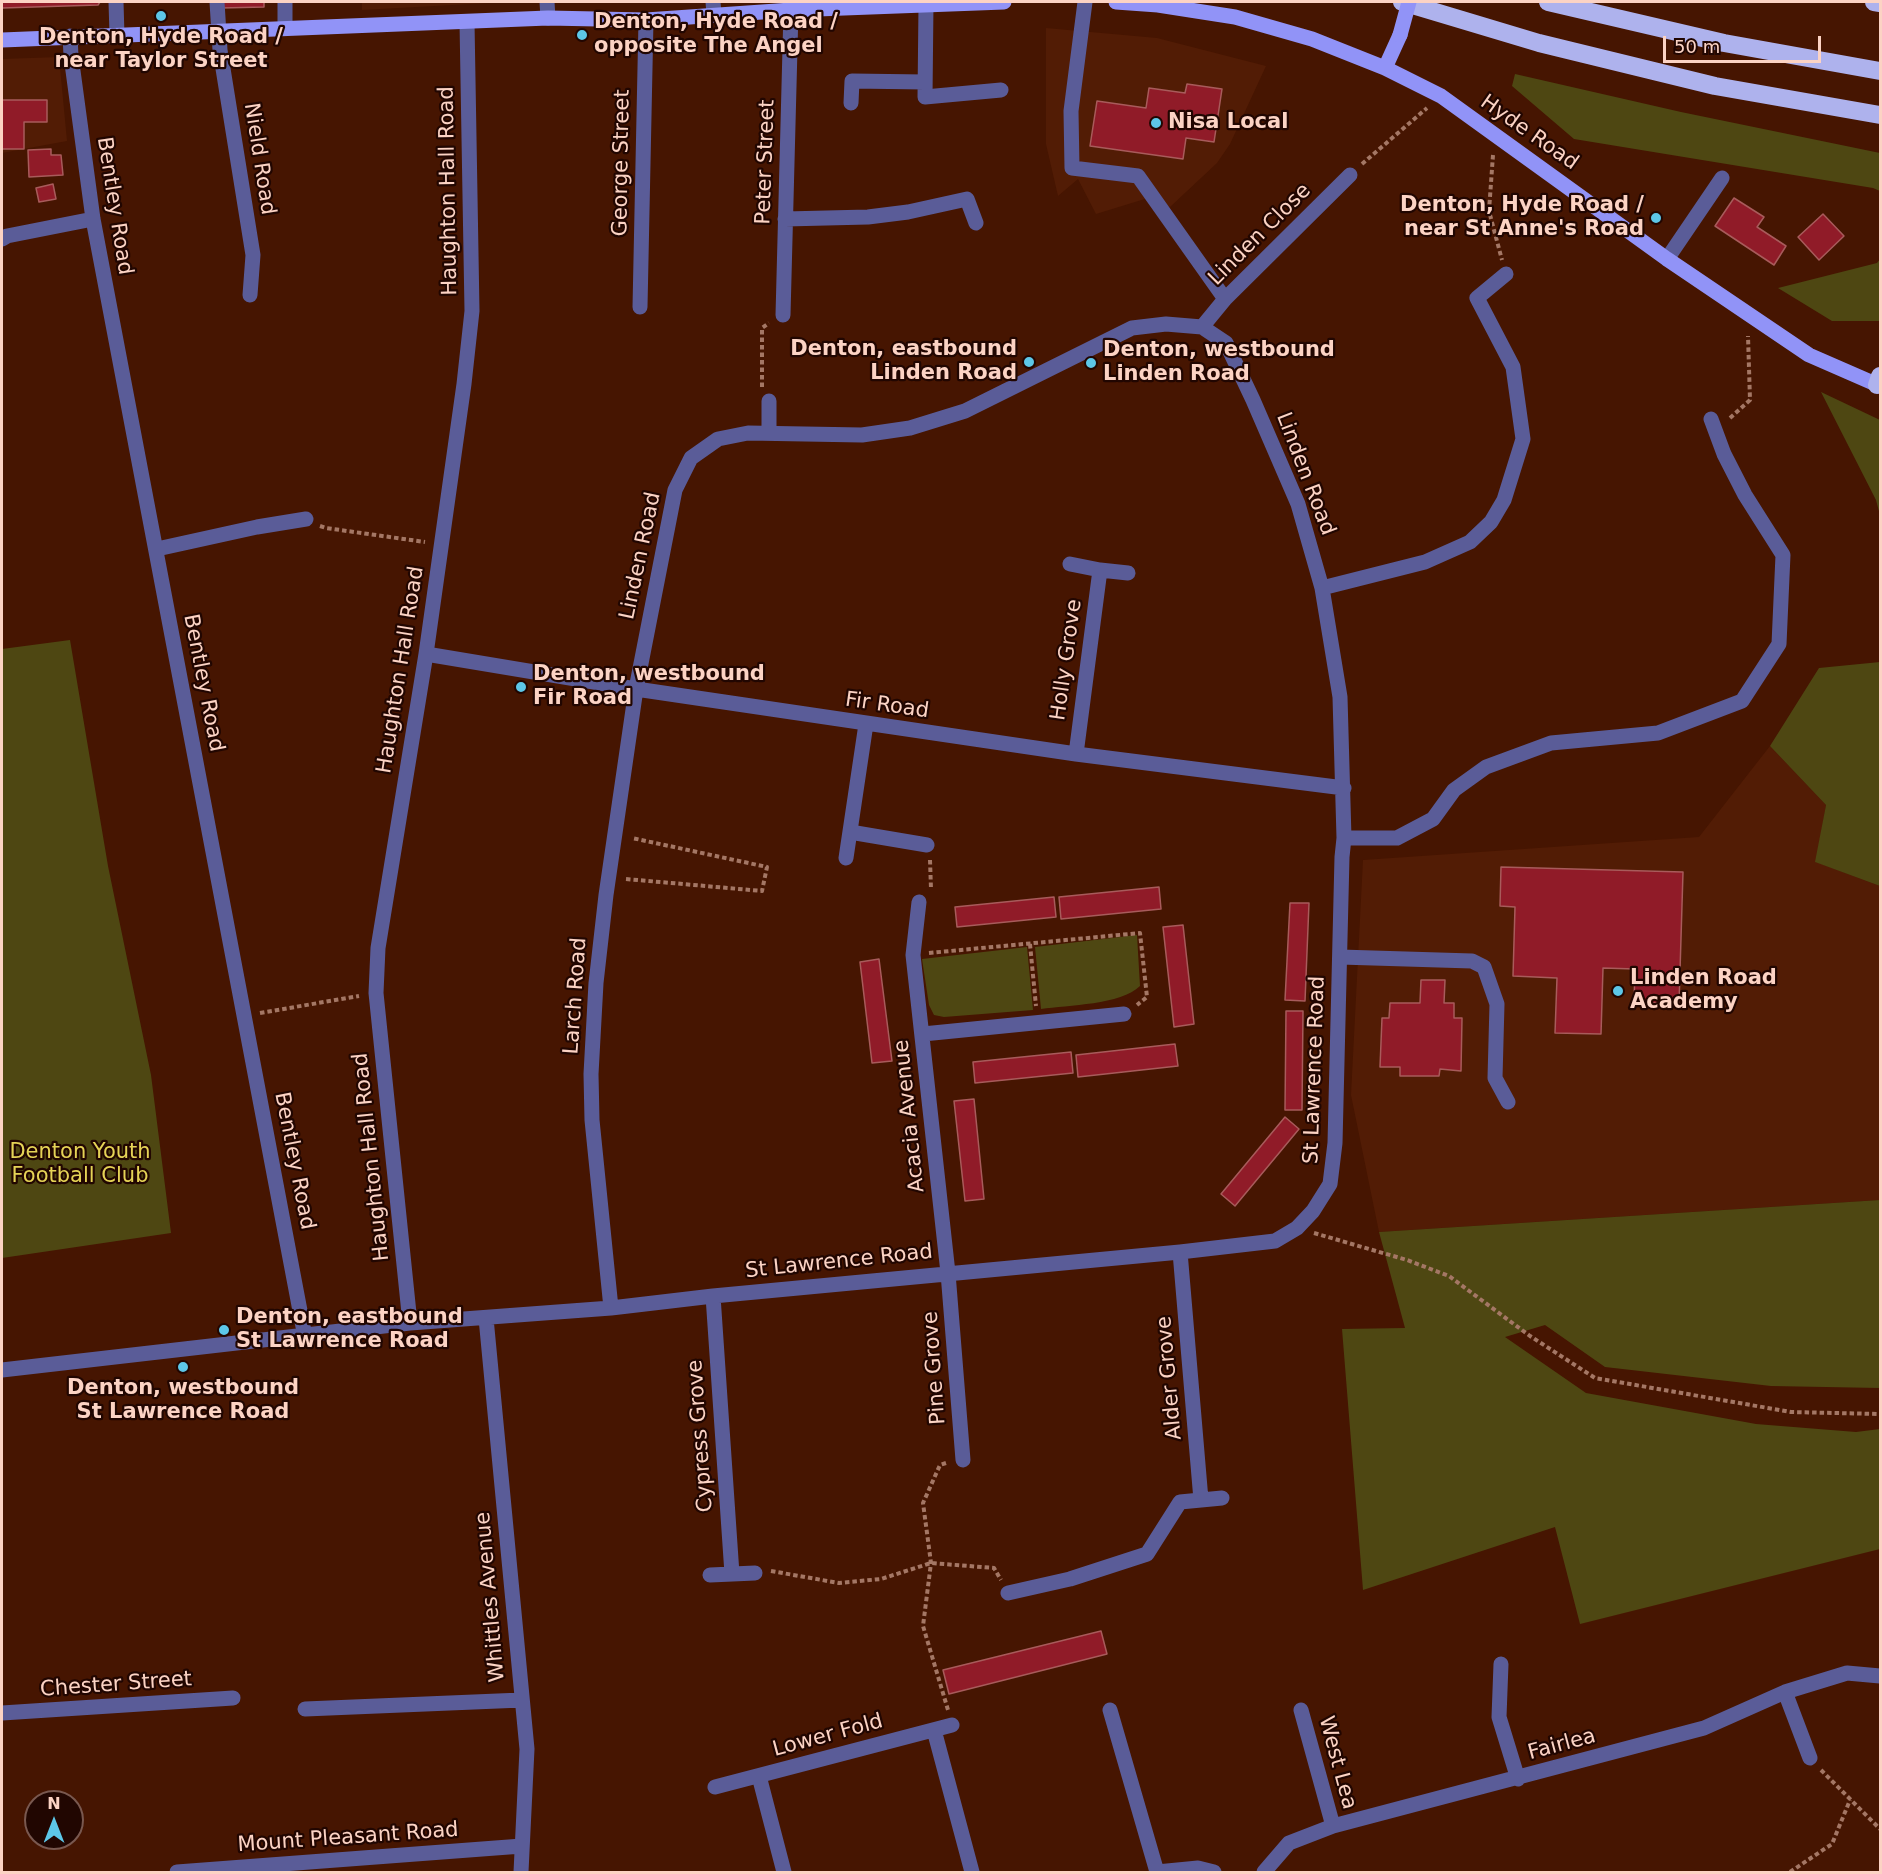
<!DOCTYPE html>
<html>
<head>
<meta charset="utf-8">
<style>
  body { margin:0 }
  #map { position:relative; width:1882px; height:1874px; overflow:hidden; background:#461501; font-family:"DejaVu Sans",sans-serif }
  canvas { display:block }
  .frame { position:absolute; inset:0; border:3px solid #fcd3c4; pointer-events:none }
  .north { position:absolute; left:24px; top:1790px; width:60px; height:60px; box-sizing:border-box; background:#210601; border:2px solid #79584f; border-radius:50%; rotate:0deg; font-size:16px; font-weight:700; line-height:24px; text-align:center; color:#fcd3c4 }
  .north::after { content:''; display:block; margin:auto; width:21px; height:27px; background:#5dc7e8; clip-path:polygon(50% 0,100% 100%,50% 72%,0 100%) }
  .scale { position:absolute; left:1663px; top:36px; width:158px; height:27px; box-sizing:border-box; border:3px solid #fcd3c4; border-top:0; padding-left:8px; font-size:18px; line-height:21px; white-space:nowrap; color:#fcd3c4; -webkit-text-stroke:4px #210601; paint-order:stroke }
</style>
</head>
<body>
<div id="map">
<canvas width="1882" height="1874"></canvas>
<div class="frame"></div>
<div class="north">N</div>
<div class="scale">50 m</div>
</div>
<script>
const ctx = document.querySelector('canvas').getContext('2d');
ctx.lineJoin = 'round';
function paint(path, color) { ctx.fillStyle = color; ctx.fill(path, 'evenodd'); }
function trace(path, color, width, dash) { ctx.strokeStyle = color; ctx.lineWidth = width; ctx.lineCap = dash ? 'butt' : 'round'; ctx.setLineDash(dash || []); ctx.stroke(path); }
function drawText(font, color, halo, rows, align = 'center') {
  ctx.font = font + ' "DejaVu Sans",sans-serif'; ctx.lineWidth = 4.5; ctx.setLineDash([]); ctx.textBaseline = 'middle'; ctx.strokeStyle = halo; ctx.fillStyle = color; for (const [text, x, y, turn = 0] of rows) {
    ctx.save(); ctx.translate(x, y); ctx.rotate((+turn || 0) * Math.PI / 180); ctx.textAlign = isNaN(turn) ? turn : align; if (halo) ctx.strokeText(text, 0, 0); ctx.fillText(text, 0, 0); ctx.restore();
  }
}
const built = new Path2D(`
  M362,2H507L362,10Z
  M1046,28L1157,38L1266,66L1230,144L1217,163L1170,207L1148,198L1096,214L1078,179L1058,196L1046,144Z
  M59,57L67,141L2,153V59Z
  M1770,746L1826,805L1816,862L1880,886V1200L1379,1232L1351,1095L1363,860L1699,837Z`);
const green = new Path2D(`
  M1515,74L1681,112L1880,153V191L1873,188L1574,139L1512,86Z
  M1880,259V321H1832L1778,288L1877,263Z
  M1821,392L1880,420V515L1876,500Z
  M70,640L108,866L151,1075L171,1233L2,1258V649Z
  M1880,662V886L1815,862L1826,805L1770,746L1819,668Z
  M1137,935L1140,986C1121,1005 1068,1005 1041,1009L1035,947Z
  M1027,947L1033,1010L944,1017L934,1015L929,1005L922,959Z
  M1880,1200V1388L1771,1386L1605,1367L1545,1325L1505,1337L1586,1393L1756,1424L1856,1432L1880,1429V1549L1580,1624L1555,1527L1363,1590L1342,1329L1405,1328L1379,1232Z`);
const building = new Path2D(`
  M2,2H100L98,5L2,8Z
  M221,2H264V7L221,8Z
  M1187,84L1222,89L1214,142L1186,138L1183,159L1090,146L1097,101L1146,108L1149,88L1185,93Z
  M2,100H47V122H24V149H2Z
  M51,149V155H61L63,175L29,177L28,150Z
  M53,184L56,199L39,202L36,188Z
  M1734,198L1764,217L1757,227L1786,246L1774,265L1715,226Z
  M1823,214L1844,236L1819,260L1798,237Z
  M1501,867L1683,872L1679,1004L1634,1002L1635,969L1603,968L1601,1034L1555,1033L1557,978L1513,976L1515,907L1500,906Z
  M1159,887L1161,909L1061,919L1059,897Z
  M1054,897L1056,917L957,927L955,907Z
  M1290,903H1309L1305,1001L1285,1000Z
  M1183,925L1194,1024L1174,1027L1163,927Z
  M879,959L892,1061L872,1063L860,962Z
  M1421,980H1445L1444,1003H1454V1018H1462L1461,1071L1440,1069L1439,1076H1400V1067H1380L1382,1018H1389L1390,1003H1420Z
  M1286,1011H1303L1302,1110H1285Z
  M1175,1044L1178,1066L1078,1077L1076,1055Z
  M1071,1052L1073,1073L975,1083L973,1062Z
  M974,1099L984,1199L965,1201L954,1101Z
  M1285,1117L1299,1129L1235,1206L1221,1194Z
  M1101,1631L1107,1654L949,1694L943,1670Z`);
const path = new Path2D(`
  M1493,155L1489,211L1502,260
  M1362,164L1427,108
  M762,387V328L769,323
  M1730,418L1750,400L1748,336
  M320,526L326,528L425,542
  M930,860L931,889
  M626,879L762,891L767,867L632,838
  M1030,944L1036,1006
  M929,953L1140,933L1147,997L1137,1005
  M260,1013L359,996
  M1314,1233L1407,1260L1449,1276L1530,1336L1595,1378L1791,1412L1880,1414
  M946,1463L940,1465L923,1503L931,1563L923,1626L948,1710
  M771,1571L839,1583L881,1579L931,1563L994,1568L1001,1580
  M1821,1770L1880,1829
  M1790,1872L1832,1844L1850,1800`);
const minor = new Path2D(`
  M116,2L117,35
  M217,2L220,50L253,255L250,295
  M285,2V28
  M547,2L548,18
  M713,2L714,14
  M1085,2L1071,111L1072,168L1138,176L1225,299
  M926,4L925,97L1001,90
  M70,36L71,56L93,219L305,1337
  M851,103L852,81L925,82
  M785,219L868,217L908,212L967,199L976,223
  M2,239L7,236L93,219
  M1667,259L1722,178
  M640,307L646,20
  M783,315L791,10
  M1202,327L1225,299L1350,175
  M769,401V433
  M157,549L257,527L306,519
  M1070,564L1100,570
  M1322,588L1425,562L1470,542L1491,522L1504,500L1523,439L1513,367L1477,298L1506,274
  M426,654L636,689L1076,754L1344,788
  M1076,754L1100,570L1128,573
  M850,832L927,845
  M1344,838H1397L1433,819L1454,790L1486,767L1551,743L1658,733L1742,701L1779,644L1783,555L1745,495L1724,454L1711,419
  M846,858L866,724
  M919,902L913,955L948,1273L963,1460
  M1340,957L1472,961L1484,967L1497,1004L1495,1078L1508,1102
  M923,1034L1124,1014
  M1180,1252L1201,1500
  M713,1296L732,1574
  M486,1318L527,1749L521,1872
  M410,1323L376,993L378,948L426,654L464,384L472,311L467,22
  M2,1370L410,1323L611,1308L713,1296L1180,1252L1275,1241L1297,1228L1313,1211L1330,1184L1335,1143L1342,857L1344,838L1340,697L1322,588L1298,504L1253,400L1226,343L1202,327L1166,324L1132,328L965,411L910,428L862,435L748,433L718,439L691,458L675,490L636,689L606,895L596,983L591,1074L592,1120L611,1308
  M710,1575L755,1573
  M1008,1593L1070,1579L1147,1554L1180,1502L1222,1498
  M1501,1664L1499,1717L1518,1779
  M1785,1692L1810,1758
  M305,1709L522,1700
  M1110,1710L1157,1872
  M1301,1710L1333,1826
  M2,1713L233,1698
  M934,1730L972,1872
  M759,1776L784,1872
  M715,1787L952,1725
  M177,1872L522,1846
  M1157,1872L1198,1868L1214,1872
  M1264,1872L1289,1843L1333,1826L1704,1728L1785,1692L1847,1673L1880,1676`);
const major = new Path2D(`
  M1116,2L1158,5L1235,17L1312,39L1385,68L1441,96L1667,259L1809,355L1880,386
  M2,40L548,18L646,20L791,10L1004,2
  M1385,68L1400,35`);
const highway = new Path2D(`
  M1402,2L1539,43L1715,86L1880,115
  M1548,2L1724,43L1880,71
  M1874,2L1880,3
  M1877,385L1880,376`);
const majorBridge = new Path2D(`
  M1400,35L1409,2`);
const markers = [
  [161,16,6,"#5dc7e8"],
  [582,35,6,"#5dc7e8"],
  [1156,123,6,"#5dc7e8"],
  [1656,218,6,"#5dc7e8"],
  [1029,362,6,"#5dc7e8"],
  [1091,363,6,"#5dc7e8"],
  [521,687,6,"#5dc7e8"],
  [1618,991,6,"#5dc7e8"],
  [224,1330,6,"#5dc7e8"],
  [183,1367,6,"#5dc7e8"]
];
const poiNames = [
  ["Denton, Hyde Road /",594,23],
  ["opposite The Angel",594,47],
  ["Denton, Hyde Road /",161,38,"center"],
  ["near Taylor Street",161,62,"center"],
  ["Nisa Local",1168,123],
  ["Denton, Hyde Road /",1644,206,"right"],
  ["near St Anne's Road",1644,230,"right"],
  ["Denton, eastbound",1017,350,"right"],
  ["Linden Road",1017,374,"right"],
  ["Denton, westbound",1103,351],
  ["Linden Road",1103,375],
  ["Denton, westbound",533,675],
  ["Fir Road",533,699],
  ["Linden Road",1630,979],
  ["Academy",1630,1003],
  ["Denton, eastbound",236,1318],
  ["St Lawrence Road",236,1342],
  ["Denton, westbound",183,1389,"center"],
  ["St Lawrence Road",183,1413,"center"]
];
const streetNames = [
  ["Hyde Road",1529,133,35],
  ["Nield Road",259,159,81],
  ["Peter Street",766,162,-88],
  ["George Street",622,163,-89],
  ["Haughton Hall Road",449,191,-91],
  ["Bentley Road",114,206,81],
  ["Linden Close",1260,235,-45],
  ["Linden Road",1305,474,69],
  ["Linden Road",641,556,-78],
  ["Holly Grove",1067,660,-82],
  ["Haughton Hall Road",401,670,-81],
  ["Bentley Road",203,683,79],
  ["Fir Road",887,706,8],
  ["Larch Road",576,996,-86],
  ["St Lawrence Road",1315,1070,-88],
  ["Acacia Avenue",910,1116,-96],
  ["Haughton Hall Road",372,1157,-96],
  ["Bentley Road",294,1161,79],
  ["St Lawrence Road",839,1262,-6],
  ["Pine Grove",935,1368,-94],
  ["Alder Grove",1170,1378,-95],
  ["Cypress Grove",701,1436,-94],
  ["Whittles Avenue",491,1597,-95],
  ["Chester Street",116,1685,-4],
  ["Lower Fold",828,1736,-15],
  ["Fairlea",1562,1745,-15],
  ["West Lea",1337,1763,75],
  ["Mount Pleasant Road",348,1838,-4]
];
const parkNames = [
  ["Denton Youth",80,1153],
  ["Football Club",80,1177]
];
paint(built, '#521c05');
paint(green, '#4e4712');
paint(building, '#901b28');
trace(building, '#a85b5b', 1.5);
trace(path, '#a47765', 4, [4.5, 3]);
trace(minor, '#5a5c98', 15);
trace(major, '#9193f7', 15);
trace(highway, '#aeb2ed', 18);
trace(majorBridge, '#9193f7', 15);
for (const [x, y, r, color] of markers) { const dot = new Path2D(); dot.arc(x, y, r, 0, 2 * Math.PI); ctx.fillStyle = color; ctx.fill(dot); trace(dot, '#210601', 2); }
drawText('bold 21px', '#fcd3c4', '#210601', poiNames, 'left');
drawText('21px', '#fcd3c4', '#210601', streetNames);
drawText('21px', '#e5d356', '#210601', parkNames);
</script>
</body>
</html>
